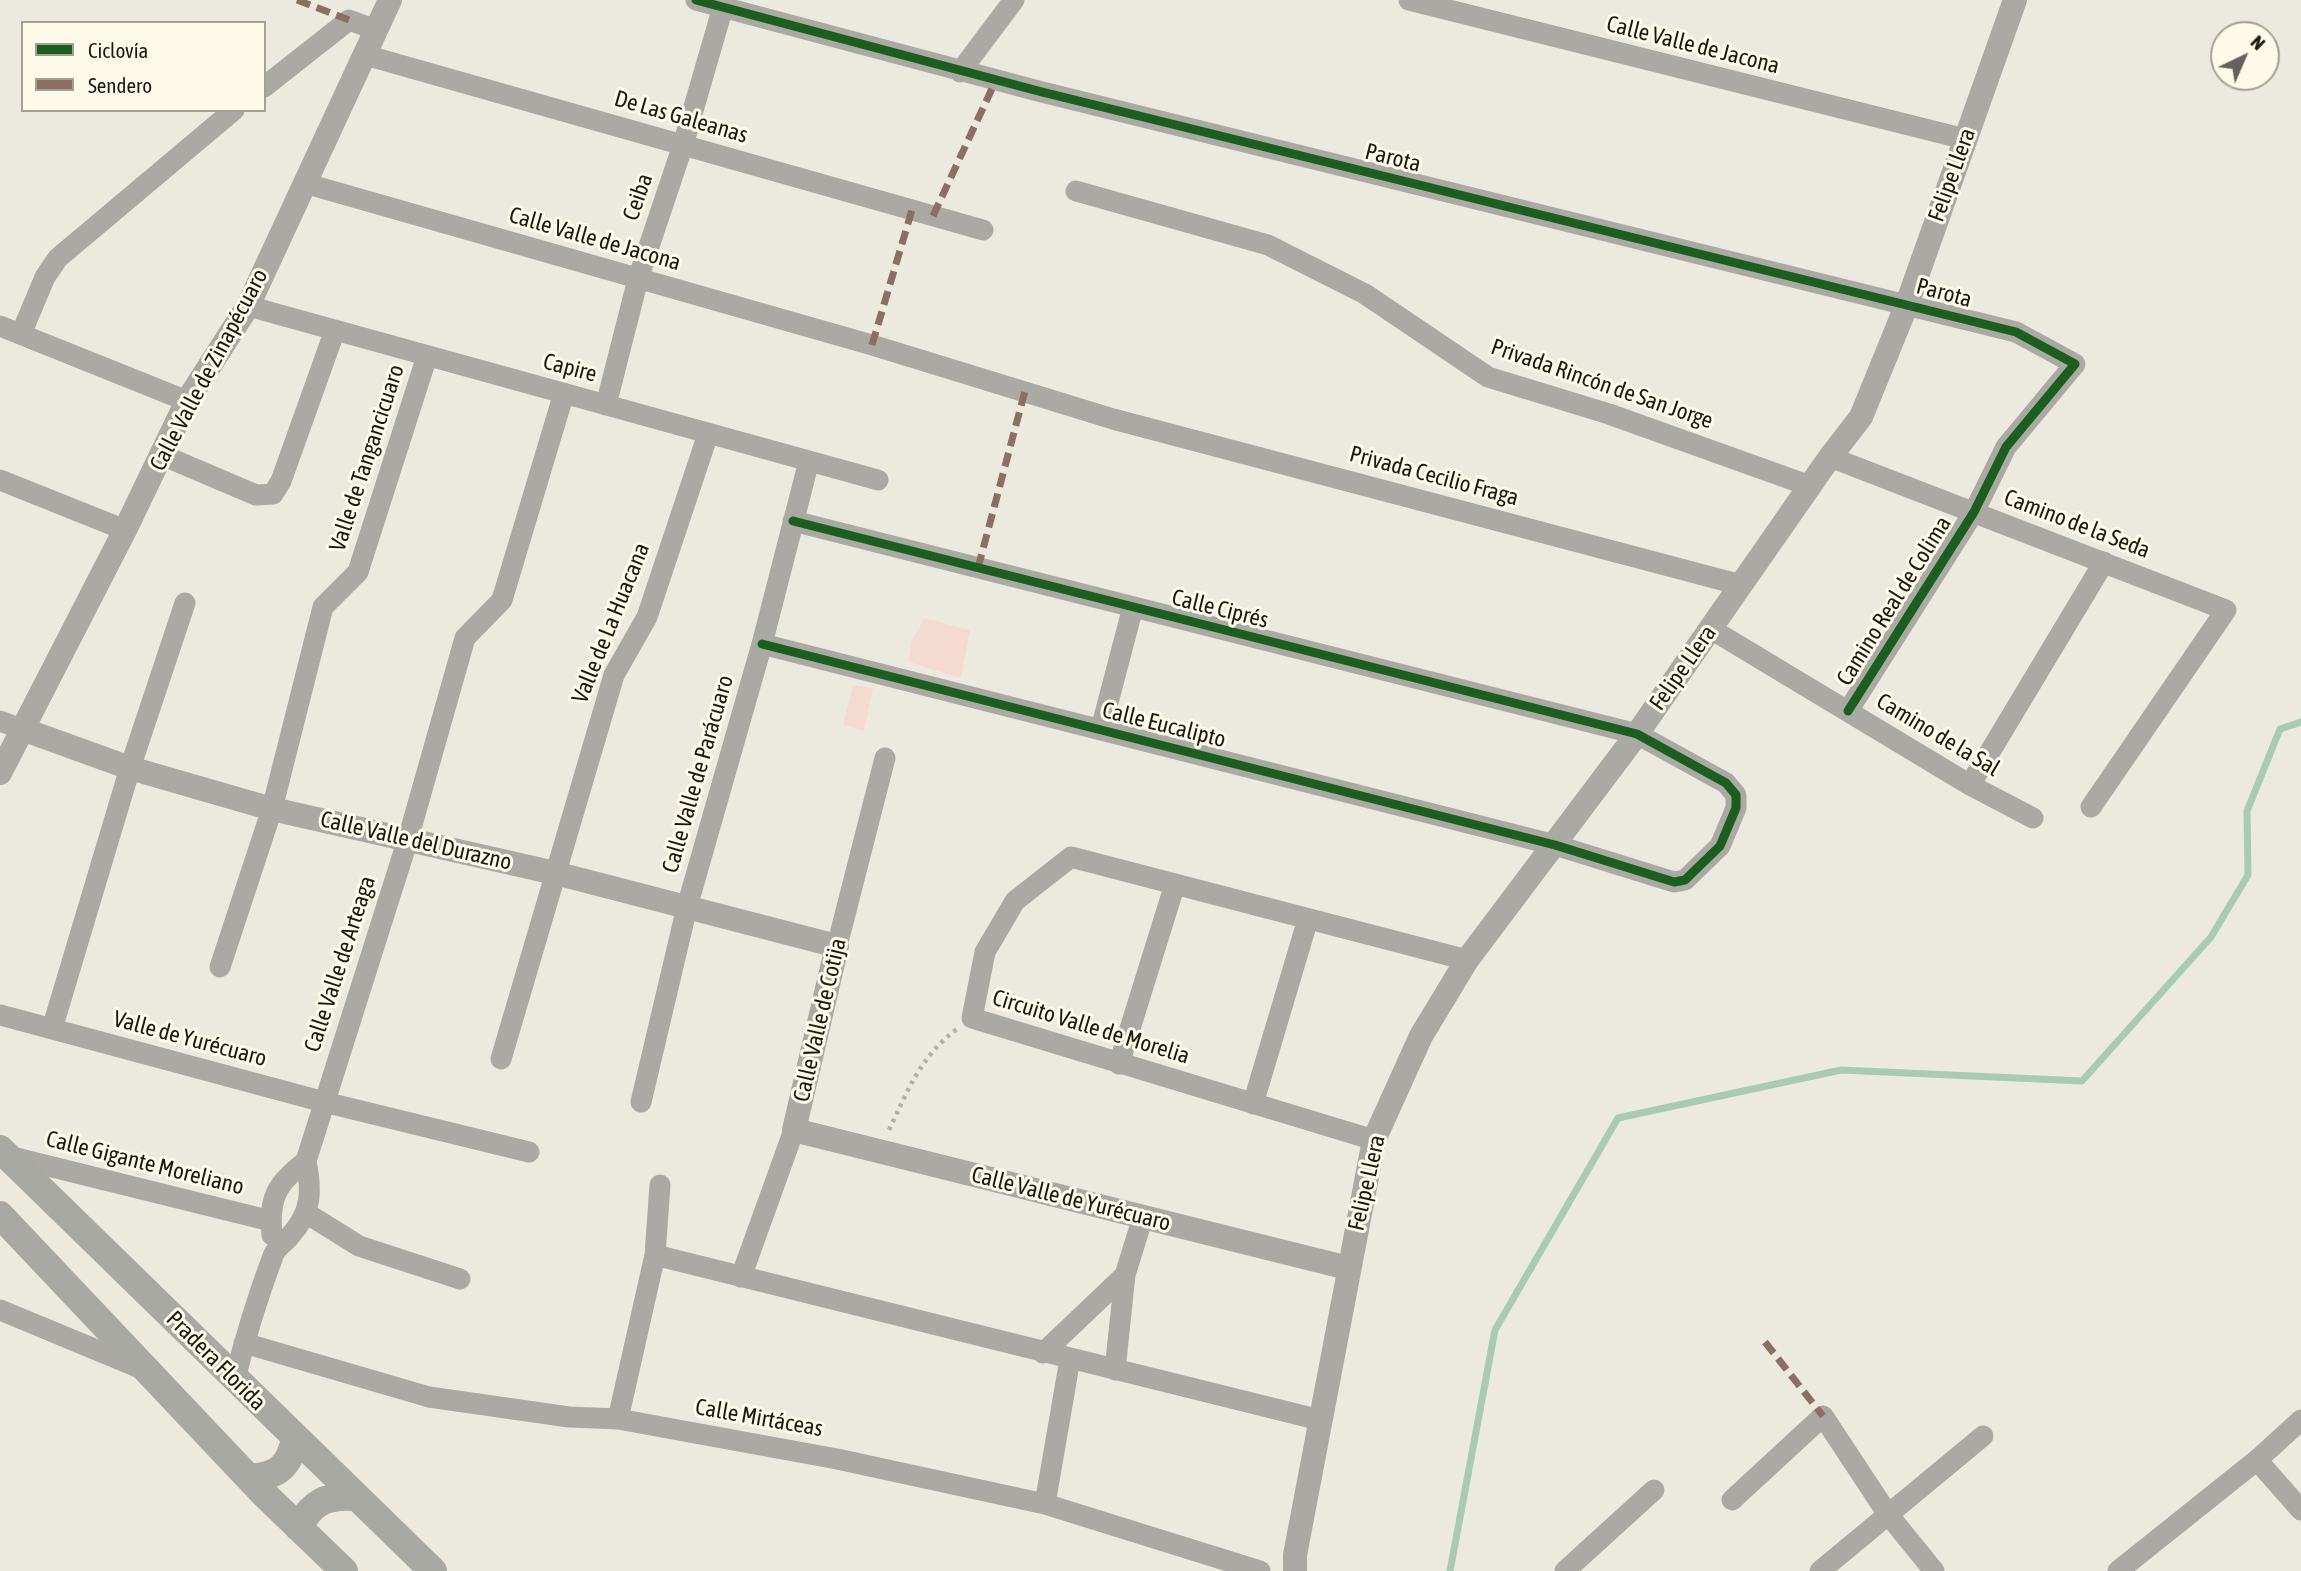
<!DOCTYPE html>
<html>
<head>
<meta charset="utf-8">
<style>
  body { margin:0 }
  #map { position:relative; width:2301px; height:1571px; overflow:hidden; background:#eceadf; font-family:"Asap Condensed",sans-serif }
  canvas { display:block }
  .legend { position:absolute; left:21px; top:21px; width:245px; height:91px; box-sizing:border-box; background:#fefaea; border:2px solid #a3a094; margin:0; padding:9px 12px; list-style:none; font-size:21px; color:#1b1912 }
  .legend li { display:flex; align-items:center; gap:14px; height:35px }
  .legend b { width:35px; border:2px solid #a3a094 }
  .north { position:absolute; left:2210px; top:21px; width:70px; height:70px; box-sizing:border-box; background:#fefaea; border:2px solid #a3a094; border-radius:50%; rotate:44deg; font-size:19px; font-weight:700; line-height:28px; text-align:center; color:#1b1912 }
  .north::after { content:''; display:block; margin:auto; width:24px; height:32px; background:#64625a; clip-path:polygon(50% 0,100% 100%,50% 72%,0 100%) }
</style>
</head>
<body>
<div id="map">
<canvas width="2301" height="1571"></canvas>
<ul class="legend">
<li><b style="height:9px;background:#1b5e20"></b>Ciclovía</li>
<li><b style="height:9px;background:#8d6e63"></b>Sendero</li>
</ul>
<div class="north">N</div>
</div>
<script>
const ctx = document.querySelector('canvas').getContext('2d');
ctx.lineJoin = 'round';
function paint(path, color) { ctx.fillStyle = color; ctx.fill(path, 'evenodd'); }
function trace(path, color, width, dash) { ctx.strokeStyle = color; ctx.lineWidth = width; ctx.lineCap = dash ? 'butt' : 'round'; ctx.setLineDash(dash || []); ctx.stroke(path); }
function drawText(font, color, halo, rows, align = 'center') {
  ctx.font = font + ' "Asap Condensed",sans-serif'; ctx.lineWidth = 6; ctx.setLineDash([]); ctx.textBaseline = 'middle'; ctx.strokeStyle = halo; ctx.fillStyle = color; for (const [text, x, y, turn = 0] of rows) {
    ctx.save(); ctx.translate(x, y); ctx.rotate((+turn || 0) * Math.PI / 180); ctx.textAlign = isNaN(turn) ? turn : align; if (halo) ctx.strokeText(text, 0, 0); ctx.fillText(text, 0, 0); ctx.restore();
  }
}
const green = new Path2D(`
  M925,618L970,630L961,678L909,662L912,640Z
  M853,685L873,688L864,731L843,725Z`);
const stream = new Path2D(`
  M1450,1571L1495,1330L1618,1118L1841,1070L2082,1081L2211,937L2248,875L2247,811L2280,729L2301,722`);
const path = new Path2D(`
  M889,1130C908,1090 920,1057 957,1029`);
const minor = new Path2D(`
  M696,0L1042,92L2016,332L2075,364L2006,447L1974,512L1848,711
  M1409,0L1965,139
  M365,55L983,230
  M960,72L1014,0
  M264,87L349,20L376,30
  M304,183L872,345L1113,419L1741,585
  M1076,191L1268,245L1365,294L1488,377L1609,414L1810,486
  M248,306L878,480
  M0,326L187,401
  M21,334L45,277L58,258L234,110
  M606,405L638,279L683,145L725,0
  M162,455L256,495L273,494L281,481L335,330
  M1830,457L2226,610L2091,807
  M0,480L125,530
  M1711,629L1970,785L2033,818
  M762,644L1555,845L1674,882L1685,880L1720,846L1736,808V795L1726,783L1637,734L793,521
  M0,721L22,729
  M1101,729L1133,607
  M1970,785L2104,562
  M837,946L885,758
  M220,967L272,809L323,607L358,572L427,356
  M0,1015L324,1102L529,1152
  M52,1029L130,768L185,603
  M501,1059L614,675L647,617L708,434
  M1119,1064L1175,884
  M641,1102L687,907L762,644L809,461
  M1253,1104L1308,919
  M1374,1140L972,1018L985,952L1015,901L1071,857L1467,960
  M8,1156L271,1221
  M306,1213L359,1246L460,1279
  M272,1235C268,1198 277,1183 306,1161
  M655,1255L1320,1420
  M741,1277L794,1130
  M0,1310L140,1368
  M244,1343L429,1397L569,1417L618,1419L837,1459L1045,1504L1260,1571
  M1043,1353L1125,1275
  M1115,1370L1125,1275L1143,1217
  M235,1379C245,1338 258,1296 273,1256C276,1247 285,1243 290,1236C312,1212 312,1191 306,1161L408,839L465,638L502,600L564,393
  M618,1419L655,1255L660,1185
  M2257,1460L2301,1510
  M1732,1500L1823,1416L1887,1513L1934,1571
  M1045,1504L1070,1359
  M1565,1571L1654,1490
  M1820,1571L1983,1436
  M2118,1571L2257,1460L2301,1420`);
const tertiary = new Path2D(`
  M22,729L130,768L272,809L555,873L837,946L794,1130L1348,1268
  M0,773L125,530L187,401L248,306L390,0
  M1295,1571V1555L1374,1140L1421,1036L1467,960L1637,734L1830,457L1861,417L1907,304L2015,0`);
const secondary = new Path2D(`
  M0,1149L433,1571
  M0,1215L263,1493L344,1571
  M250,1478C278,1476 289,1467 295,1439
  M298,1527C313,1502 326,1495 355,1497`);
const quiet = new Path2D(`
  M297,0L349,20
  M933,216L996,80
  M872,345L912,210
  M978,568L1025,391
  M1765,1342L1823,1416`);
const cycleway = new Path2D(`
  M696,0L1042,92L2016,332L2075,364L2006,447L1974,512L1848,711
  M762,644L1555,845L1674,882L1685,880L1720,846L1736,808V795L1726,783L1637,734L793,521`);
const streetNames = [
  ["Calle Valle de Jacona",1693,45,14],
  ["De Las Galeanas",681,117,16],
  ["Parota",1393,158,14],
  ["Felipe Llera",1952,175,-70],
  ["Ceiba",638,197,-71],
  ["Calle Valle de Jacona",595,239,16],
  ["Parota",1944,293,15],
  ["Capire",570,368,15],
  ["Calle Valle de Zinapécuaro",209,370,-62],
  ["Privada Rincón de San Jorge",1602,384,19],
  ["Valle de Tangancicuaro",367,458,-72],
  ["Privada Cecilio Fraga",1434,476,15],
  ["Camino de la Seda",2077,524,21],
  ["Camino Real de Colima",1894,601,-58],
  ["Calle Ciprés",1220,609,14],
  ["Valle de La Huacana",611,623,-68],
  ["Felipe Llera",1683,668,-55],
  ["Calle Eucalipto",1164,725,14],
  ["Camino de la Sal",1938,735,31],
  ["Calle Valle de Parácuaro",698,774,-74],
  ["Calle Valle del Durazno",416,841,13],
  ["Calle Valle de Arteaga",340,964,-72],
  ["Calle Valle de Cotija",820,1020,-77],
  ["Circuito Valle de Morelia",1091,1027,17],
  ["Valle de Yurécuaro",190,1039,15],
  ["Calle Gigante Moreliano",145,1163,14],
  ["Felipe Llera",1367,1183,-77],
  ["Calle Valle de Yurécuaro",1071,1199,14],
  ["Pradera Florida",216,1361,45],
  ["Calle Mirtáceas",759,1418,10]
];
paint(green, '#f5dad1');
trace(stream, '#a9cbb5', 7);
trace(path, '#b0afaa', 4.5, [3.5, 5]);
trace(minor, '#aaa9a4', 21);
trace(tertiary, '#aaa9a4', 24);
trace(secondary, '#a8a9a3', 28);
trace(quiet, '#8d6e63', 7, [14, 7]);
trace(cycleway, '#1b5e20', 9);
drawText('23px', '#1b1912', '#fefaea', streetNames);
</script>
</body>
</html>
